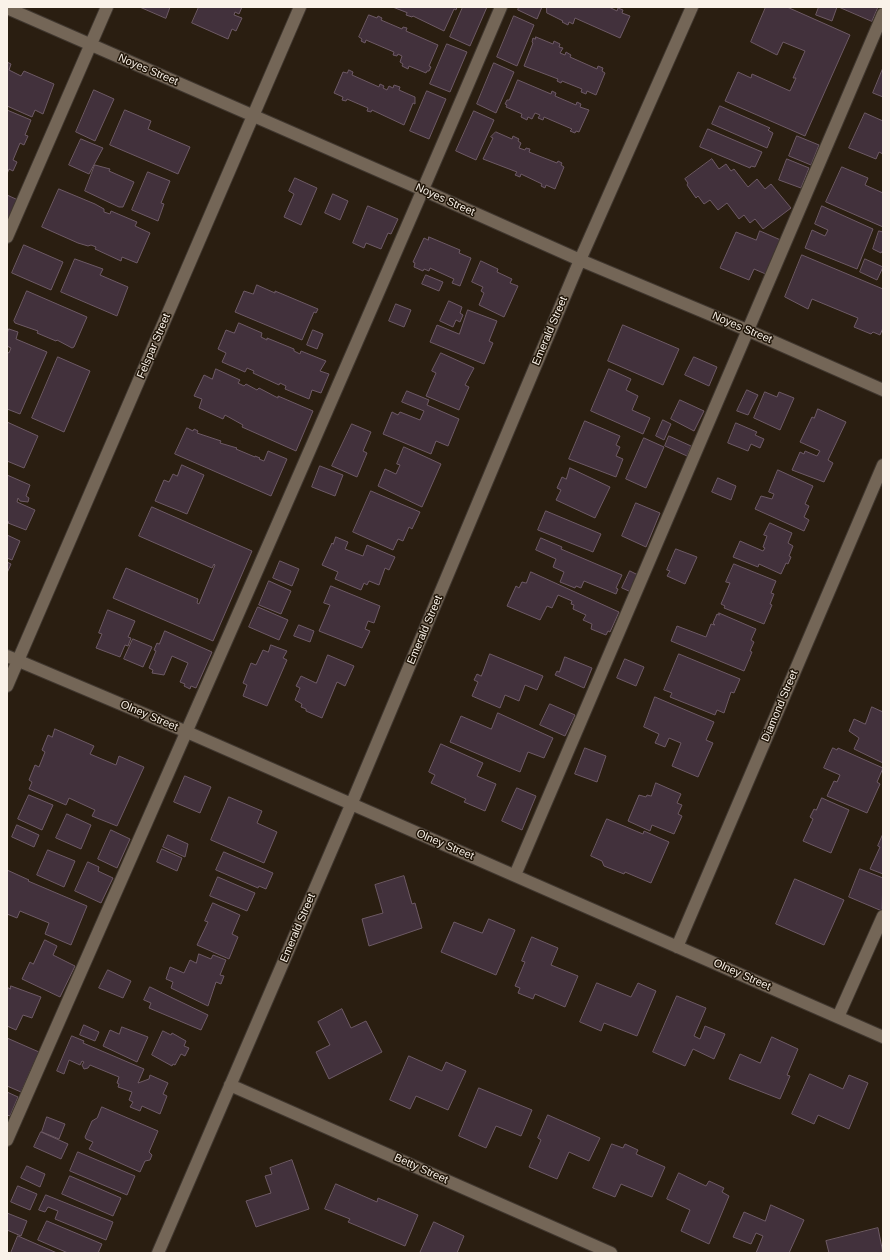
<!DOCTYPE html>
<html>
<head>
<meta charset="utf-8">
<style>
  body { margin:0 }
  #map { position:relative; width:890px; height:1260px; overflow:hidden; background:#2a1e11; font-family:Helvetica,sans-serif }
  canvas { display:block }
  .frame { position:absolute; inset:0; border:8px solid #faf2e9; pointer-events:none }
</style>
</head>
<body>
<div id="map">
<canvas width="890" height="1260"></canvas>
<div class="frame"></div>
</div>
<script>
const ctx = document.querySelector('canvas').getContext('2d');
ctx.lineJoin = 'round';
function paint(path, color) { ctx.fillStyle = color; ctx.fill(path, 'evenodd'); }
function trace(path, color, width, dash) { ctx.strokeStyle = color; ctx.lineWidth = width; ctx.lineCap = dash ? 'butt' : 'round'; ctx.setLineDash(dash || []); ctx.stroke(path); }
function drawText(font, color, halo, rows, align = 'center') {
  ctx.font = font + ' Helvetica,sans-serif'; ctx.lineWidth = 3; ctx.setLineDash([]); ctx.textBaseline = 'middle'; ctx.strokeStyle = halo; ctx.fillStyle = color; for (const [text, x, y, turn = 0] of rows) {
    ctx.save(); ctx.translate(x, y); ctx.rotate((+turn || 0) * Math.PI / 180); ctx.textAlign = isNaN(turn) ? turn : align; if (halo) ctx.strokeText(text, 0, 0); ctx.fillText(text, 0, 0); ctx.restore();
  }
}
const building = new Path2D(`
  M140,7H170L166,18Z
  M199,7H242L239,14L235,12L234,15L242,18L236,31L232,29L228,39L192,23Z
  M393,7H457L456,10L454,9L444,31L413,16L412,17L406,15L407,13Z
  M463,7H487L470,46L450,37Z
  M519,7H542L537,19L518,10Z
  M547,7H609L617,11L618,8L623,10L622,13L630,16L620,38L575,18L573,24L569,22L568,25L562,22L563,21L547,13Z
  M766,7H787L850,35L805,136L725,101L738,72L751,78L752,74L790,91L796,78H793L805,51L783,42L777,55L751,42Z
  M819,7H837L832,21L816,15Z
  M839,7H878L872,21Z
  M369,15L377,18L378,16L382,18L381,20L402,29L403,27L407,28L406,31L438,45L429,66L431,67L429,71H427L426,73L409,66L408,69L402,66L403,64L400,62L402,56L398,54L397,56L393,55L394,52L366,40L365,43L361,41L362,39L359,37Z
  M514,16L534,25L517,66L497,57Z
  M536,37L553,44L554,41L560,44L559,47L563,48L560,53L565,55L566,52L571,55L570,57L597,69L598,66L603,68L602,71L605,73L596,95L587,91L586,94L581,92L582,89L562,81L561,83L557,81L558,79L524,66L533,43L532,42L533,38L535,39Z
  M447,44L467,52L450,92L430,84Z
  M7,62L11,64L9,70L21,76L24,71L54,84L43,114L35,110L32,117L7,106Z
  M494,63L514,72L496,113L477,104Z
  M883,68V97L873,93Z
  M349,70L353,72L352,75L379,87L380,84L384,86L383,88L387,90L389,86L393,88L394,85L400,87L399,90L415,97V104L413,103L404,125L372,110L371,112L367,111L368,108L347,99L346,101L342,100L343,97L334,93L343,72L347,73Z
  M518,80L551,94L552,91L556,93L555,96L576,105L577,102L581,104L580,107L589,110L579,132L576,131L575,133L570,131L572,129L544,117L543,120L538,118L540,115L535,113L532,119L528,117L527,120L521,117L522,114L506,107L507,105L505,104L507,100H509Z
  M94,90L114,99L95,141L76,132Z
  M427,91L446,99L429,139L410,131Z
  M720,106L770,128L768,130L773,133L767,148L712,124Z
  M7,110L31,120L25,135L28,136L24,145L20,143L13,160L17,162L13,171L9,169L7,174Z
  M125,110L151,121L148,129L190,147L178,174L110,145Z
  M474,111L494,120L476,160L456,151Z
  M865,113L883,121V154L879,152L876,159L849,148Z
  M708,129L762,152L755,167L751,166L750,168L700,147Z
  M496,132L512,139L513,136L519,139L518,141L521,143L519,148L525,150L526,148L530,149L529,152L557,163L558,161L562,163L561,165L564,167L555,189L546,185L545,188L541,186L542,184L521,174L520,177L515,175L517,172L483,159L493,138L491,137Z
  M797,136L819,145L811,165L789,156Z
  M81,139L103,148L89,174L69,165Z
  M712,159L719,169L726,164L731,171L734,169L748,187L757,179L765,189L771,184L791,208L763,229L755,219L750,223L744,215L739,219L727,203L718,210L710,200L704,204L698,196L696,198L687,185L688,183L685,179Z
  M787,159L809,168L801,188L779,180Z
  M95,165L110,169L109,171L134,182L123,207H119L85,191Z
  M842,167L868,178L865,185L883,193V227L826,202Z
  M148,172L170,181L161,203L164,204L158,221L132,210Z
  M295,178L317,188L301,225L284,217L294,194L289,191Z
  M59,189L95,204L104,209V212L110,214L111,211L137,222L135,226L150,233L137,263L122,257L121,261L95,249L96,247L91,245L88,246L78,243L42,227Z
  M333,194L348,201L340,220L325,213Z
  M7,195L18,200L7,226Z
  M368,206L398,219L391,234L388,233L381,249L366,243L364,248L353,243Z
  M822,206L873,229L857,269L805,248L812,230L825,236L828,230L815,224Z
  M760,231L783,241L768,275L754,269L749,280L720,268L736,232L756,240Z
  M879,231L883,232V250L881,253L873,249Z
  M429,237L460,250L459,253L471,258L460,286L452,283L454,279L430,268L429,271L424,269L423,271L414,267L415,263L413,262L424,238L428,240Z
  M24,245L63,262L51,290L12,273Z
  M802,255L883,289V328L880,335L873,332L871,334L854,327L858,318L812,299L808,309L785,297Z
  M75,259L103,269L100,275L128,287L117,316L61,292Z
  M865,259L883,267L877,280L860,272Z
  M481,261L498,269L497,272L512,279L510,283L518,286L504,317L479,305L484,293L481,291L483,287L472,282Z
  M426,275L443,282L439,291L422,284Z
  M257,285L275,293V291L318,309L316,313L314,312L302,340L235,312L244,291L253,294Z
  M27,291L87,317L74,347L72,348L57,340L56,341L37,333L38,331L15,323L14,321Z
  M449,301L462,307L460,313L463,315L460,322L456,320L453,327L440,321Z
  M396,304L411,310L404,327L389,321Z
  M468,310L497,321L489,341L493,343L484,364L430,342L437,325L459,334Z
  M239,323L262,333L261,337L267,340V338L294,349V351L300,354L301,351L326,361L320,371L329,374L321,393L312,390L309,399L285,389L286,386L280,383L279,385L253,373L254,371L247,368L245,372L222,362L226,353L218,349L226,330L234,333Z
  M623,325L679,349L663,385L608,361Z
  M9,329L18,332L16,339L47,352L20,414L7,409V352L9,353L11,348L7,346V334Z
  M313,330L323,334L317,349L307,345Z
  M441,353L474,368L465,385L469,387L459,410L426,396L436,373L432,371Z
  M58,357L90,371L64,432L32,418Z
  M694,357L717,367L709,386L685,375Z
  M216,369L240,380L238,383L244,386L246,384L257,390L259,388L278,398V396L313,411L296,451L242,427L243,425L225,415L223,419L199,408L202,399L194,396L204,375L212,379Z
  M609,369L631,379L626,390L638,396L632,410L650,418L643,434L591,411Z
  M747,390L758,395L748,415L737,411Z
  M407,391L429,400L427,405L459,419L448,446L436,441L431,454L383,434L392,412L398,415L400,412L420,420L424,411L402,402Z
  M765,392L777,397L779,392L794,398L780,430L754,418Z
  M680,400L704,411L694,431L671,419Z
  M818,409L846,422L828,460L833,463L824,482L792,470L800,452L804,454L805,451L817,456L820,451L800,442L812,417L814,418Z
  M663,420L671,424L664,440L656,436Z
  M585,421L620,436L616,445L620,447L616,456L623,459L616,477L569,459Z
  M7,422L38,436L24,468L7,461Z
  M736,423L757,432L755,435L764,439L760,448L751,444L748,451L728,443Z
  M352,424L371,432L363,451L367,453L357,477L332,466Z
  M187,428L193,431L194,429L198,431L197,433L221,441L220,443L237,448L236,449L255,457V456L260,458L259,459L264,461L268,451L287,459L271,496L175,454Z
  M669,436L691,446L687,456L665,446Z
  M644,438L664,447L646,488L626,479Z
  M404,447L441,464L422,507L378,486L385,469L396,474L400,465L397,464Z
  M182,465L204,475L187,514L155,501L164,480L169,482L173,474L177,476Z
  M320,466L343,475L335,496L312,487Z
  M570,468L610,487L595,518L556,500L561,490L557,488L562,477L566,479Z
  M778,470L813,486L805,504L809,506L804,517L809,520L804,531L755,509L761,496L772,499L774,494L769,492Z
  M7,475L30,485L26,496L29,498L28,502L20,501L18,498L17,502L35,510L26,530L8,523L9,522L7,521Z
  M718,478L736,486L731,500L712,492Z
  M371,491L420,512L412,529L409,527L403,541L398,539L393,550L353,532Z
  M636,503L660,513L646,547L622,536Z
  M152,507L252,551L213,641L113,598L126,568L198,599L197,603L199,604L215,565L214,564L212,568L139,536Z
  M546,511L601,534L593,552L538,530Z
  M770,523L792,533L788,543L793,546L789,556L791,557L788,564L786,563L781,574L759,564L758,567L733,557L740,541L763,551L765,548L763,547L767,536L764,535Z
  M7,535L20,541L12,560L7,558Z
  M336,537L348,542L345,549L363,556L367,545L395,557L389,570L385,568L379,585L369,581L367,585L364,583L361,590L335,579L338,572L322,565L332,543L333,544Z
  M541,538L562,547L561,549L622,575L616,588L618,589L616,594L584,581L581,588L576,586L575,588L560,582L564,572L553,567L556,559L536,550Z
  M676,549L697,557L685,584L667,576L670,571L667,570Z
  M280,561L299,569L292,586L273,578Z
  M7,562L11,564L7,573Z
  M734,564L776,581L771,593L774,594L770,604L772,605L764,624L724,608L725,606L721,604L730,583L726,582Z
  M630,571L638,575L631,592L622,588Z
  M531,572L619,612L610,632L608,631L606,635L591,629L592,624L583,620L586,615L573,609L574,605L571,604L572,601L558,595L552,608L547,606L540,620L507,606L516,586L519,588L522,582L526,583Z
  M269,581L291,591L281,614L259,605Z
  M331,586L380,606L374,623L368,621L365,629L370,631L362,648L319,631L330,605L324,603Z
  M258,607L288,620L279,640L249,627Z
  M108,610L135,621L128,637L131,638L128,646L125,645L120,657L96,648L102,634L99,633Z
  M719,613L756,629L751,640L754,642L750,651L752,652L744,671L671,641L677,626L706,637L711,624L715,625L713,623L717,614L719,615Z
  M299,625L314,631L310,642L294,636Z
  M165,631L212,652L196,688L191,686L190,689L184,686L185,684L180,682L188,663L172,656L164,675L152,673L153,670L149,668L156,651L154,650L157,643L159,644Z
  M133,639L152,647L143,667L124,659Z
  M271,645L287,651L283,658L287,660L267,706L243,696L247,685L243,683L251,663L256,665L263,650L268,652Z
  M490,654L543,676L537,690L525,685L519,701L505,695L500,708L472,696L478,682L474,680L477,674L481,676Z
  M679,654L740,679L734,693L731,692L724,713L717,710L715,715L670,697L672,693L664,690Z
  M328,655L354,666L345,686L337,682L322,718L306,711V709L301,707L302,704L295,700L300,688L296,686L301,676L316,683Z
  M565,657L592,668L584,688L555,675L557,671L559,672Z
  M625,659L644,667L636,686L617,678Z
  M655,697L714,722L706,740L713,743L698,777L672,766L681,743L669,738L665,747L655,743L659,734L644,727Z
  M550,704L575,715L565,736L540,725Z
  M872,707L883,712V763L854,749L859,738L849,731L854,719L865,724Z
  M498,713L553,738L544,758L528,752L520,772L450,742L461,716L491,729Z
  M55,729L94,746L90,754L116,765L119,756L144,767L117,826L92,816L95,810L69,798L66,805L29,789L32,782L29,780L35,765L39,767L45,752L42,750L48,735L52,737Z
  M441,744L483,763L477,776L496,784L485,811L464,802L466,799L431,783L435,775L429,772Z
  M585,748L606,756L597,782L575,774Z
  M833,748L837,750L838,748L883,768L877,782L880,784L867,813L827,796L834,781L837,782L840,775L824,768Z
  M185,776L211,787L200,813L174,802Z
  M656,783L681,794L677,803L682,805L678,814L682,816L674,834L652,825L650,831L628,821L639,795L646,797L647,795L651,796Z
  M517,788L536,796L522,830L502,821Z
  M29,795L53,805L42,830L18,819Z
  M229,797L262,811L257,823L277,832L264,863L211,840Z
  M822,798L849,810L831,853L803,841L813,819L810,817L814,809L816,810Z
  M67,814L91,825L81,849L56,838Z
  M607,819L643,834L644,831L669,842L651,883L625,872L624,874L604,866L602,861L591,856Z
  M17,825L39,835L34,847L12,837Z
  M111,830L130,839L117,868L98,859Z
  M883,834V874L870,869L880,847L878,846Z
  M168,835L188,844L185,857L163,847Z
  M162,849L182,858L177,871L157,862Z
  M48,850L75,861L64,887L37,875Z
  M224,852L273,873L266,889L259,886L258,888L216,870Z
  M88,862L99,867L98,871L113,878L101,903L75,891Z
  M860,869L883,878L882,911L849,897Z
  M7,870L29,880L28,881L87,906L71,945L45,934L49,923L20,911L17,918L7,914Z
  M404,876L412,904L415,903L422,928L369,946L362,919L383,913L375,885Z
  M218,877L255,893L247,911L210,896Z
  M795,879L844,900L824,945L776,924Z
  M213,903L240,915L232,934L238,937L229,959L197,945L208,922L205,921Z
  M489,919L515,930L496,975L441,952L454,922L482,933Z
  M532,937L558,948L551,965L578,976L565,1007L535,994L533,999L518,993L520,988L515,986L525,962L522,961Z
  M45,940L57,946L53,955L75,966L60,997L22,979L30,962L33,964Z
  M199,954L211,959L213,955L226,960L220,975L224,976L221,984L216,982L208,1006L171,988L173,982L166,979L170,967L184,973L190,960L196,963Z
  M108,970L131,981L123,998L99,988Z
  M597,983L631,997L638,983L656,991L637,1036L604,1023L601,1031L580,1022Z
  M11,986L41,997L32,1018L23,1015L16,1030L7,1026V987L10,989Z
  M150,987L208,1015L201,1030L149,1008L151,1003L144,1000Z
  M677,996L706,1008L694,1036L700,1039L705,1026L725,1034L714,1059L693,1049L685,1066L653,1052Z
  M342,1009L351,1028L366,1021L382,1052L329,1079L316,1052L330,1045L318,1022Z
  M84,1025L99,1032L95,1041L80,1035Z
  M122,1027L148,1037L137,1062L103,1046L110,1030L119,1034Z
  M163,1031L171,1035L172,1033L186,1041L184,1046L189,1048L185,1056L181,1054L175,1065L173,1064L172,1066L152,1055Z
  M72,1036L84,1041L83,1043L144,1069L138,1083L149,1079L150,1075L168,1083L163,1094L167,1096L160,1114L142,1106L140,1111L130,1107L133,1102L129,1100L132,1092L118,1087L119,1084L117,1083L119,1077L90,1065L88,1068L84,1069L82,1065L84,1062L82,1061L80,1065L69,1060L64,1074L57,1071Z
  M772,1037L798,1049L787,1075L790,1076L780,1099L729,1079L740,1054L760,1063Z
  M7,1038L39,1052L21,1092L7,1086Z
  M409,1056L442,1071L446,1062L466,1071L448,1110L416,1096L410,1109L390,1100Z
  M810,1074L843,1089L849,1075L868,1083L849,1129L818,1115L814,1124L792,1114Z
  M479,1088L532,1110L521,1136L496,1126L486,1148L459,1136Z
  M7,1092L18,1097L10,1116L7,1115Z
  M102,1107L158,1131L149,1152L152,1155L150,1160L145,1161L140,1172L89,1149L93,1142L86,1139L85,1137L92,1121L97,1118Z
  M548,1115L600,1138L589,1161L569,1152L557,1179L529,1167L541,1140L538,1138Z
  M47,1117L65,1124L59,1139L42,1132Z
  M41,1132L68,1144L61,1159L34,1147Z
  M612,1144L623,1148L625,1144L638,1150L636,1154L665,1167L652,1197L621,1184L615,1197L593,1188Z
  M78,1152L135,1176L127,1195L70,1171Z
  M292,1160L309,1209L256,1227L246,1201L271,1193L265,1176L272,1174L270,1168Z
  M27,1166L45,1174L40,1187L21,1178Z
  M679,1173L706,1186L709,1181L724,1188L722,1192L729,1196L709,1244L681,1231L690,1210L667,1199Z
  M70,1176L121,1198L113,1216L62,1194Z
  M336,1184L377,1202L378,1198L418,1215L405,1246L348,1222L350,1219L325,1209Z
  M18,1186L37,1194L30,1210L11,1202Z
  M46,1195L113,1222L106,1240L55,1219L58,1211L48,1207L45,1212L39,1210Z
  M771,1205L804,1220L789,1253H756L763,1236L756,1233L751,1244L733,1237L744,1212L765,1221Z
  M7,1213L27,1221L21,1236L7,1230Z
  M47,1221L102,1244L98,1253H68L38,1240Z
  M434,1222L464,1236L457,1253H420Z
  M878,1228L883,1253H829L826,1241Z
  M18,1236L57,1253H11Z`);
const minor = new Path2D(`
  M7,8L423,190L580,260L747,330L883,390
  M7,237L107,7
  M7,656L187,732L883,1037
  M7,686L300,7
  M515,875L883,14
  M677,947L883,465
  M838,1017L883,916
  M230,1085L611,1253
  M7,1140C172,763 340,387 501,7
  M158,1253L351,805L580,260L692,7`);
const streetNames = [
  ["Noyes Street",148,70,23],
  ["Noyes Street",445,200,24],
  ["Noyes Street",742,328,23],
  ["Emerald Street",550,331,-67],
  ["Felspar Street",154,346,-67],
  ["Emerald Street",425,630,-67],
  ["Diamond Street",780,706,-67],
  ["Olney Street",149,716,23],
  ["Olney Street",445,845,23],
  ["Emerald Street",298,928,-67],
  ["Olney Street",742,975,24],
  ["Betty Street",421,1169,24]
];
paint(building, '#42313c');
trace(building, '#6d5a65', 1);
trace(minor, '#40372f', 14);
trace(minor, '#746657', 12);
drawText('11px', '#faf2e9', '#201508', streetNames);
</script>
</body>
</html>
